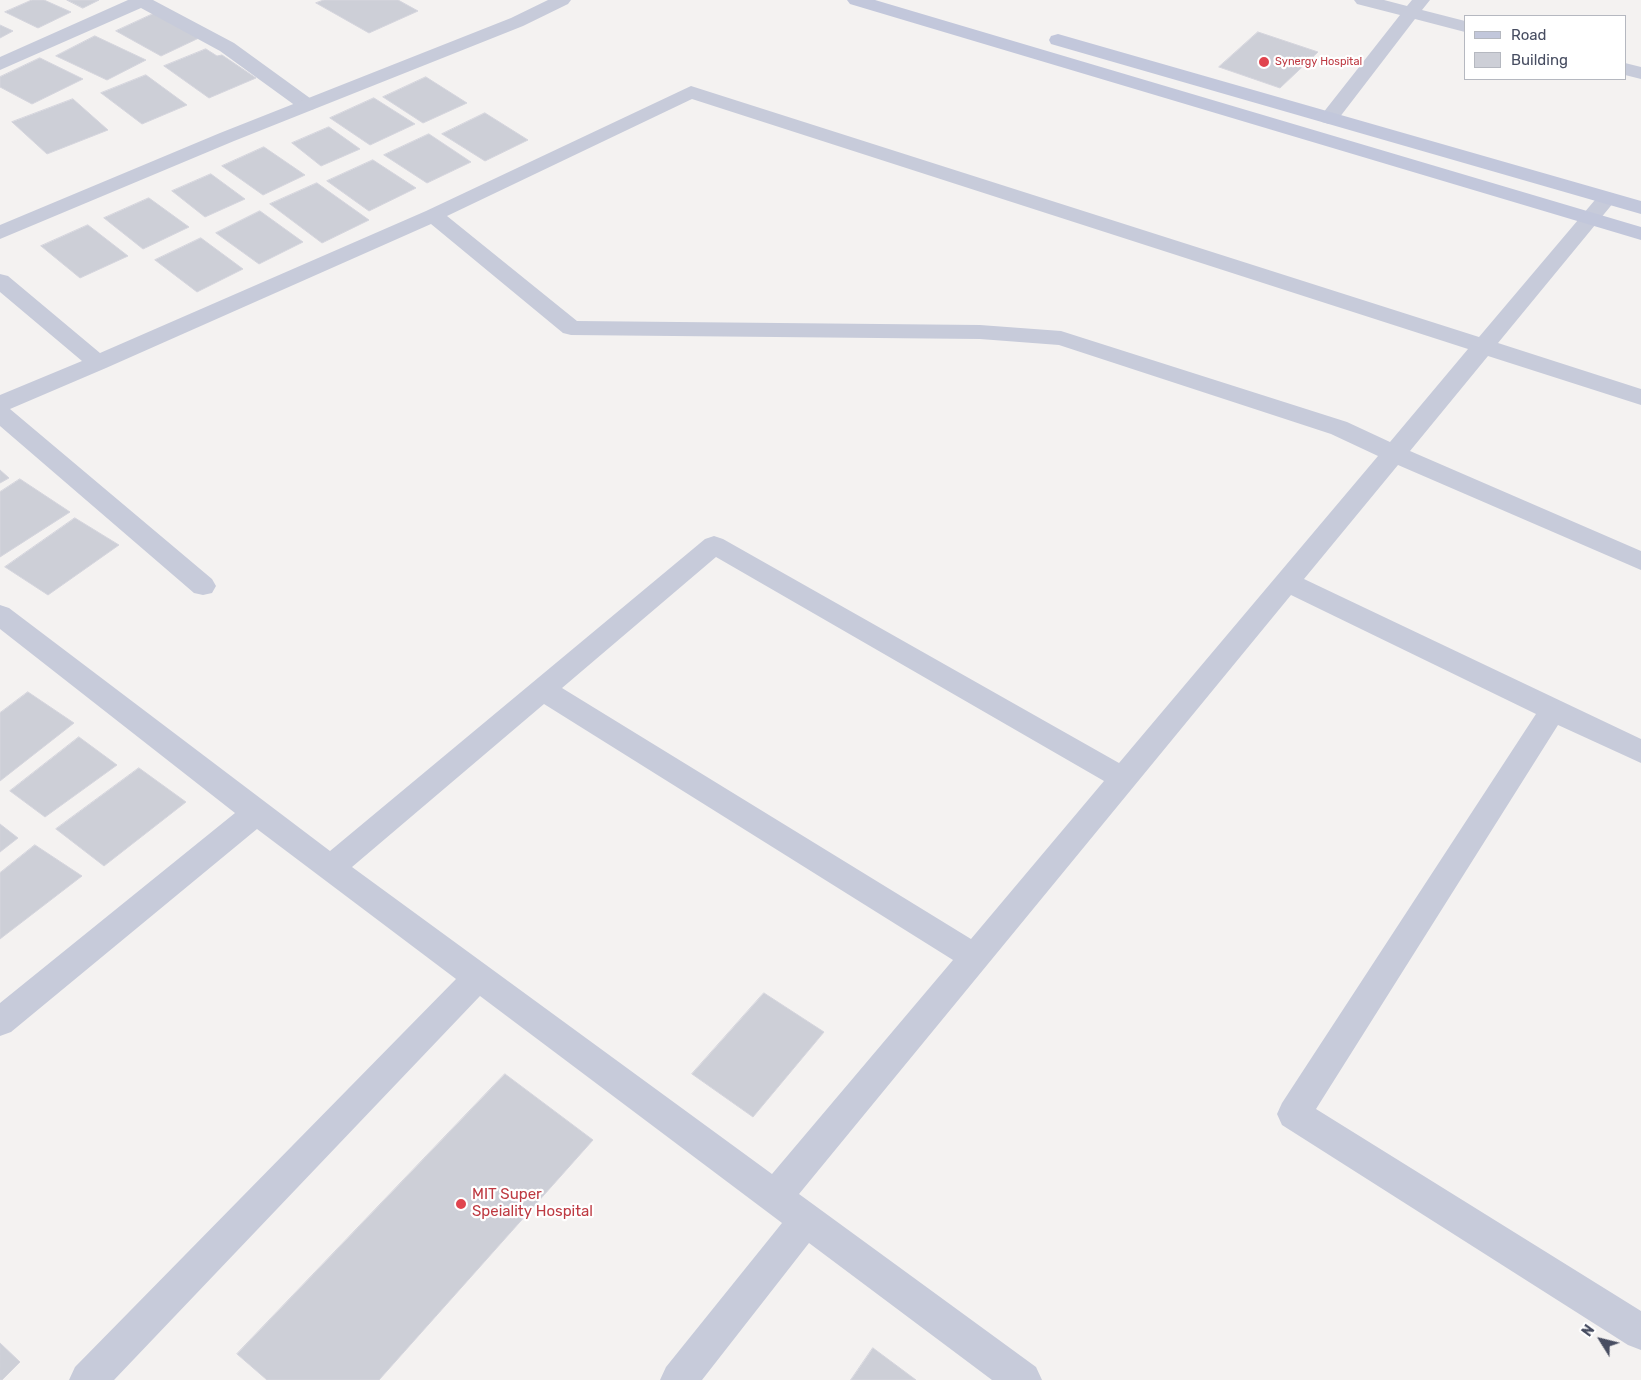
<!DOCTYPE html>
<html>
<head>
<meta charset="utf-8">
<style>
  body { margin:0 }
  #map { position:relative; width:1641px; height:1380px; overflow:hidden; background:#f4f2f1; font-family:Rubik,sans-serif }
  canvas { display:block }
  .legend { position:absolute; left:1464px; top:15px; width:162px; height:65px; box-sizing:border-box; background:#fff; border:1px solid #b5b8c0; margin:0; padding:6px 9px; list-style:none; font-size:15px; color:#474d61 }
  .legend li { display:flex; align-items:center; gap:10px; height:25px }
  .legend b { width:25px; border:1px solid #b5b8c0 }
  .north { position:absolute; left:1576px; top:1315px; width:50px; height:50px; -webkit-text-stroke:4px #fff; paint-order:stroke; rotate:306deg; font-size:14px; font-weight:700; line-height:20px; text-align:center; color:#474d61 }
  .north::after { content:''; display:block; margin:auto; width:18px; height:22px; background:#474d61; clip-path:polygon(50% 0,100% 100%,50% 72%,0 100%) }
</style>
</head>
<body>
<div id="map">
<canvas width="1641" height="1380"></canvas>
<ul class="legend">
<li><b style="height:6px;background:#c2c7db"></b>Road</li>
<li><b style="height:14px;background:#cdcfd7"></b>Building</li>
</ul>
<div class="north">N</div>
</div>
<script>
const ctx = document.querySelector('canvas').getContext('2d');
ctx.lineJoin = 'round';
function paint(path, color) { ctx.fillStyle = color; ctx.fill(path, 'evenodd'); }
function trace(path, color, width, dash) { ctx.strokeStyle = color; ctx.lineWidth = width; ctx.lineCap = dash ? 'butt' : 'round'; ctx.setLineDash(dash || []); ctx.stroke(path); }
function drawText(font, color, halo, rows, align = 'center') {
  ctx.font = font + ' Rubik,sans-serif'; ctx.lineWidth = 4.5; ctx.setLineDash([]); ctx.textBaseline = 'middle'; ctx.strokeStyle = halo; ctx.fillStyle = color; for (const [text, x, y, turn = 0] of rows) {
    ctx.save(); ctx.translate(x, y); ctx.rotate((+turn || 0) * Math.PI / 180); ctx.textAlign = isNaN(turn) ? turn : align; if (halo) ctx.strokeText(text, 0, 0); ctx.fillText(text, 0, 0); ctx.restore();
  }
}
const building = new Path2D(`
  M32,0H44L71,12L38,28L5,12Z
  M67,0H99L83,8Z
  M324,0H398L418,11L369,33L316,3Z
  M155,13L201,37L161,56L116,31Z
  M0,25L13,31L0,38Z
  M1258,32L1318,52L1280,88L1219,67Z
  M95,36L146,60L107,80L56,56Z
  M206,49L217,56L222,55L256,78L209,98L164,66Z
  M40,58L83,79L32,104L0,87V77Z
  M146,75L187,105L142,124L101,93Z
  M426,77L467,103L423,123L383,97Z
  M374,98L415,124L370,145L330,118Z
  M73,99L108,130L47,154L12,122Z
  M485,113L528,140L485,161L442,134Z
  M329,127L360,149L321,166L292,143Z
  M429,134L471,162L427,183L384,155Z
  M264,147L305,175L263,195L222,166Z
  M373,160L416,188L369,211L327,181Z
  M211,174L245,199L205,217L172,191Z
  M317,183L369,220L322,243L270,204Z
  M149,198L189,227L143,249L104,218Z
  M260,211L303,242L259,264L216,233Z
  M88,225L128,256L80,278L41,246Z
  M201,238L243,269L197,292L155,260Z
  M0,470L9,478L0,483Z
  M20,479L70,512L0,557V492Z
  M75,518L119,545L48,595L5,567Z
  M28,692L74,723L0,781V713Z
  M79,737L117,765L45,817L10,791Z
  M139,768L186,802L104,866L56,829Z
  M0,824L18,838L0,852Z
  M35,845L82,876L0,939V873Z
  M764,993L824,1032L753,1117L692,1074Z
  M505,1074L593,1140L379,1380H267L237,1354Z
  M0,1343L20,1362L2,1380H0Z
  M873,1348L916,1380H851Z`);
const minor = new Path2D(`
  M128,0H153L234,43L314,101L317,105L314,109L307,111L300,109L220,51L141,8L0,70V57Z
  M1354,0H1384L1407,6L1412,0H1430L1422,10L1465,21V32L1415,19L1336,122L1329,124L1322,122L1319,118L1400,15L1357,4Z
  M1625,63L1641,67V79L1625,75Z
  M691,86L1479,337L1600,194L1607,192L1614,194L1617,198L1614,202L1498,343L1641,389V405L1488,356L1410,451L1641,551V570L1398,465L1304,579L1641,739V763L1558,725L1316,1109L1641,1311V1350L1628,1345L1282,1125L1277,1114L1282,1103L1536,714L1291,595L799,1194L1036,1367L1042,1380H992L809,1243L702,1380H660L666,1367L782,1223L480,996L114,1380H69L75,1367L456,979L257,829L11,1032L0,1036V1003L235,813L0,629V605L9,608L330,851L705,539L714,536L723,539L1119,763L1378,456L1331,434L1059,345L980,339L571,335L563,333L431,224L106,368L10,409L212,579L216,586L212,593L203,595L194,593L0,426V395L82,361L0,292V274L8,276L100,353L426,211ZM692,99L1468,349L1390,442L1347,422L1061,331L980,325L577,321L447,216ZM716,557L1104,781L971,939L562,688ZM544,704L953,960L772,1174L352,867Z`);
const tertiary = new Path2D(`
  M548,0H571L568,4L523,26L234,141L0,239V225L220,133L511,18Z`);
const secondary = new Path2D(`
  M847,0H875L1641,227V240L850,4Z
  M1058,34L1641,201V214L1051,44L1049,40L1051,36Z`);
const markers = [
  [1264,62,6,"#e0444e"],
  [461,1204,6,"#e0444e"]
];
const farHealthnames = [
  ["Synergy Hospital",1275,62]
];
const nearHealthnames = [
  ["MIT Super",472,1195],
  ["Speiality Hospital",472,1212]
];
paint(building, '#cdcfd7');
trace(building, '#d5d5dd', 1);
paint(minor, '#c7cbda');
paint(tertiary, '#c7cbda');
paint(secondary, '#c2c7db');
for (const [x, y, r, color] of markers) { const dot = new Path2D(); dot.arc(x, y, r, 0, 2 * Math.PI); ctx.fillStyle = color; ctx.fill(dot); trace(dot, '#fff', 2); }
drawText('11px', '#be3a42', '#fff', farHealthnames, 'left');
drawText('15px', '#be3a42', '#fff', nearHealthnames, 'left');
</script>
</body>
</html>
